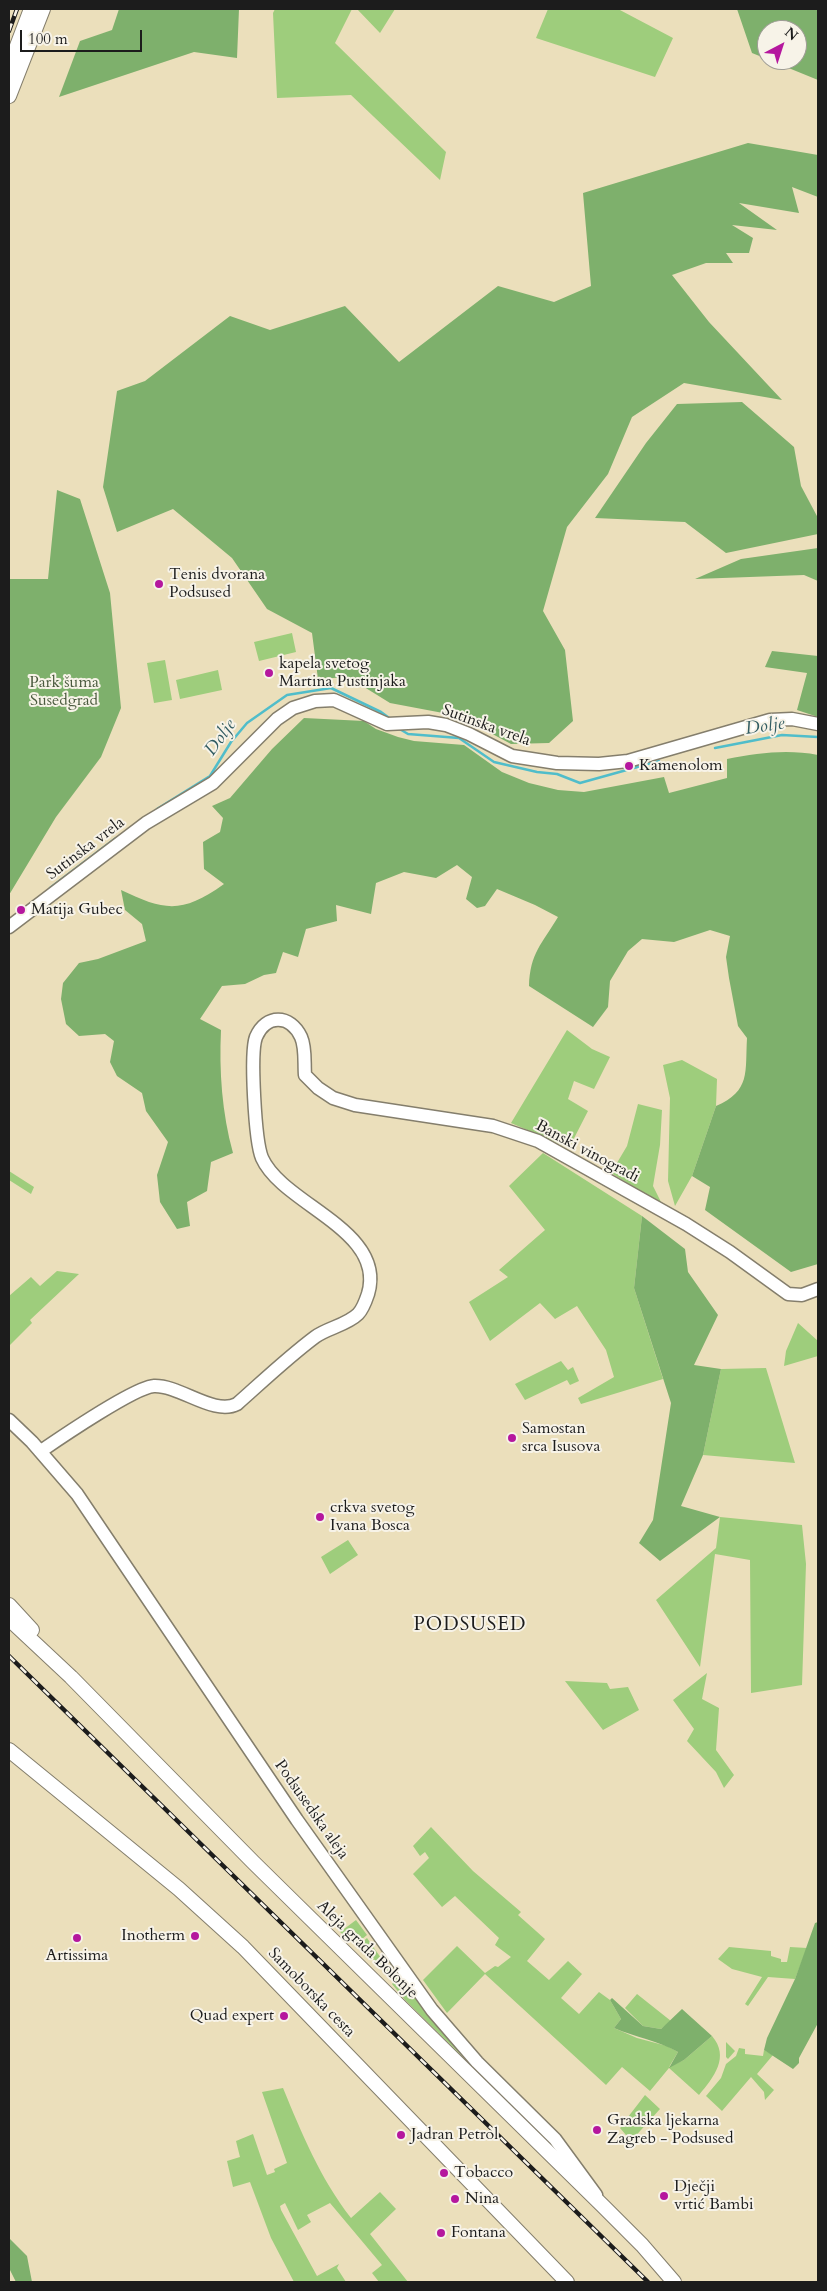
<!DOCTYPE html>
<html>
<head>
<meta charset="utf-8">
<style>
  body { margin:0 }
  #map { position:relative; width:827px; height:2291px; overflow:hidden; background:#ebdfbb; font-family:Cardo,serif }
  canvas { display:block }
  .frame { position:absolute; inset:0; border:10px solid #1c1c1c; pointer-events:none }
  .north { position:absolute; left:757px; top:20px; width:50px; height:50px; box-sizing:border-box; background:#f7f3e8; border:1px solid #9f9d96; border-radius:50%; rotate:40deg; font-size:14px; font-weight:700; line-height:20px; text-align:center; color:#1c1c1c }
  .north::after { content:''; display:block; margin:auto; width:18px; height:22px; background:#b5179e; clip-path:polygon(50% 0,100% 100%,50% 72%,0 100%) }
  .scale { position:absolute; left:20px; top:30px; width:122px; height:22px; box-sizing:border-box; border:2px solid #1c1c1c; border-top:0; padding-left:6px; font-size:15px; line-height:18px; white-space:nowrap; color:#1c1c1c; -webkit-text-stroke:4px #f7f3e8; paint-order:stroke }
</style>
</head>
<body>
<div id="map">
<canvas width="827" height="2291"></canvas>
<div class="frame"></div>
<div class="north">N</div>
<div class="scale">100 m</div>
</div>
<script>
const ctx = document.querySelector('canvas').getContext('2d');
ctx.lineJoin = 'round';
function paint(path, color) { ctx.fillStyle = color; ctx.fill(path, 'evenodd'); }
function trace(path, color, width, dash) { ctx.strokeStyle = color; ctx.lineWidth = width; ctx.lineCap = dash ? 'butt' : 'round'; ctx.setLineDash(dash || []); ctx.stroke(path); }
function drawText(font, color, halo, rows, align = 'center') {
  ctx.font = font + ' Cardo,serif'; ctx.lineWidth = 4; ctx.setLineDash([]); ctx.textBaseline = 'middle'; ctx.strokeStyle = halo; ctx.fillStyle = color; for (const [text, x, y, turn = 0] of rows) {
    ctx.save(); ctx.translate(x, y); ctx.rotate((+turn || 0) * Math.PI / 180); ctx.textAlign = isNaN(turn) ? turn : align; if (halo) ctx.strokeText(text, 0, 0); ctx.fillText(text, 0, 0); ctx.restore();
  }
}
const green = new Path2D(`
  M275,9H352L335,43L446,152L440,180L351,95L277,98L273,13Z
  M357,9H395L380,33Z
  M548,9H618L673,38L655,77L536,38Z
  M292,633L296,652L259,661L254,642Z
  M165,660L172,700L154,703L147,663Z
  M218,670L222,690L180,699L176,680Z
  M567,1030L592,1049L610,1057L594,1089L574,1081L568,1099L588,1111L569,1148L511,1123Z
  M682,1060L717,1079L716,1106L692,1176L675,1206L668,1181L670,1098L663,1065Z
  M638,1104L662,1110L660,1145L653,1186L662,1204L611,1173L627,1146Z
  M543,1153L642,1216L634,1288L663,1379L581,1404L578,1398L614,1377L606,1350L577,1306L555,1319L540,1303L490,1341L469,1302L508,1277L499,1270L545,1230L509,1186Z
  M9,1171L34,1187L31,1194L9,1180Z
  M57,1271L79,1274L30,1320L32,1323L9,1346V1296L31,1277L40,1286Z
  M798,1323L818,1341V1356L784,1366L786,1351Z
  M561,1361L568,1370L573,1367L579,1381L570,1385L567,1380L525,1400L515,1384Z
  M766,1368L795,1463L703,1455L721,1369Z
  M720,1517L802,1525L806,1564L802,1685L751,1693L750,1560L715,1554L700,1667L656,1600L716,1548Z
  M348,1540L358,1555L330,1574L321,1557Z
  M707,1673L702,1699L719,1708L716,1750L734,1775L724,1788L716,1772L687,1741L694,1729L673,1700Z
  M565,1681L607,1683L610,1689L628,1687L639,1710L603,1730Z
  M431,1827L473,1871L521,1912L518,1915L545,1939L527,1961L549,1980L568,1961L582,1974L561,1998L579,2014L599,1992L610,2000L621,2019L614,2028L637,2038L667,2046L678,2052L669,2067L684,2060L712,2036C730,2057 714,2077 699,2095L669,2068L650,2091L622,2067L606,2085L485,1974L447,2013L423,1980L457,1946L485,1973L495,1966L498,1967L511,1957L495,1945L499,1938L455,1896L442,1907L413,1874L429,1858L425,1852L420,1856L413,1846Z
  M356,1920L367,1935L355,1945L340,1932Z
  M367,1938L395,1978L401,1974L526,2119L405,2000L392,1984L394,1982L371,1957L357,1947Z
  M729,1947L771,1951V1956L781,1959V1962H787L790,1947L807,1948L795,1979L768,1977L748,2006L745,2004L762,1977L732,1969L718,1959Z
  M637,1994L671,2021L661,2029L643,2026L625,2008Z
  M726,2042L735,2051L728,2059L726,2057Z
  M739,2048L745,2049V2054L763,2056L764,2050L773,2055L757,2074L774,2090L765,2100L764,2092L751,2077L722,2111L706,2096L721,2078L726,2064L736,2056Z
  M283,2088C302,2134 320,2178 351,2218L380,2192L396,2209L370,2234L408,2282H379L372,2273L382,2265L330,2203L307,2215L311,2222L298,2230L285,2203L280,2206L281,2210L317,2276L339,2264L337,2268L346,2282H294L271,2238L250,2182L233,2187L227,2161L240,2157L236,2141L253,2134L267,2175L275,2172L274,2169L287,2163L262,2092Z
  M645,2095L660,2109L631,2141L620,2128L630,2118L628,2117Z`);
const forest = new Path2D(`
  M119,9H239L237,58L194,52L59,97L80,41L112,30Z
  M737,9H818V80L769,60H797V30H767V59L752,53Z
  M748,143L818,155V197L792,187L799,213L739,203L777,230L732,225L753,238L749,253H726L733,263H706L672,275L709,322L782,400L684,383L632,417L608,474L567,527L543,611L565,650L573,721L549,743L511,744L459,716L390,703L348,677L318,679L312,633L267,609L232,558L173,509L117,532L103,487L117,391L145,381L230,316L270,330L345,306L399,362L498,286L554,302L591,286L583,193Z
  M742,402L794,447L801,486L818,518V534L726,553L685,522L595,518L646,443L677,404Z
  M57,490L80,499L110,593L121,708L101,757L56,817L9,895V579H48Z
  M818,548V581L804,575L695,579L741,559Z
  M772,651L818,656V717L797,710L807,673L765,667Z
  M304,718L364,721L376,729L398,737L414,741L464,745L502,772L529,783L558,790L584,792L664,777L669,793L727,778V759C758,753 787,749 818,755V1264L791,1272L705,1210L710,1187L692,1176L716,1106C751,1091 745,1072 747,1038L738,1026L729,978L726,957L730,936L710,930L674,942L642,939L628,951L610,981L608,1007L593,1027L529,986C530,953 542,944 558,917L535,905L497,889L485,906L477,908L466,899L472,877L457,865L436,878L404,872L376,883L371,914L336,905L337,921L306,929L298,957L283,952L276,973L264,975L245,984L222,986L200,1019L221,1030C219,1071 222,1113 233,1153L211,1162L207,1191L187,1202L190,1226L177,1229L160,1202L157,1175L168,1142L146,1111L142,1093L117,1076L110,1062L114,1041L105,1034L79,1036L66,1024L61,999L63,983L79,963L98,959L146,941L142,924L125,910L121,890C165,911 182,914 224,884L204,869L203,842L220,832L223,818L212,806L230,798L272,749Z
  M642,1216L685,1249L688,1272L718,1315L694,1365L721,1369L703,1455L681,1506L720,1517L660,1561L639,1543L653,1520L671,1403L634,1288Z
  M818,1922V2023L799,2058V2063L793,2069L764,2050L767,2038L795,1979L815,1923Z
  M612,1998L643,2026L661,2029L682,2009L712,2036L684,2060L669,2068L678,2052C659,2041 635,2037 614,2028L621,2019L610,2000Z
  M9,2238L27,2256L32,2282H16L9,2268Z`);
const stream = new Path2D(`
  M398,728L408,734L459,738L494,762L537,772L557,774L580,783L659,761
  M715,748L782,735L818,737
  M157,809L210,776L231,742L247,723L287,695L331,688L381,712L392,720
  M50,888L116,838`);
const tertiary = new Path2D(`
  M9,927L146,823L213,783L277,719L293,708L315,701L334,700L387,724L428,722L446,725L469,734L512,756L557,763L599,764L628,761L770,720L792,719L818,724
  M9,1420L32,1442L77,1494L297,1820L432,2010L477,2062L555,2139L596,2195
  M41,1451C60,1438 135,1387 154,1386C180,1385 214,1416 237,1404C262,1382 287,1358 315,1337C327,1328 347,1325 358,1314C362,1310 366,1300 368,1294C387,1230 283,1205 262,1158C255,1141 250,1053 256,1037C266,1014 290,1014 301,1037C306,1048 304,1063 305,1075L318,1088L333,1098L355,1105L493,1126L538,1141L686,1224L730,1252L788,1294L802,1295L818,1289`);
const secondary = new Path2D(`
  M9,67L31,9
  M9,96L43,9
  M9,1605L32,1630
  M9,1619L71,1677L253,1862L603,2206L642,2245L674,2282
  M9,1750L179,1889L243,1947L567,2282`);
const rail = new Path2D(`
  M9,31L17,9
  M9,1656L648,2282`);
const markers = [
  [159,584,5,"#b5179e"],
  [269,673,5,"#b5179e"],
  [629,766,5,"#b5179e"],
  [21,910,5,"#b5179e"],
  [512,1438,5,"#b5179e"],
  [320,1517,5,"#b5179e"],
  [195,1936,5,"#b5179e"],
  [77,1938,5,"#b5179e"],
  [284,2016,5,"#b5179e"],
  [597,2130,5,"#b5179e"],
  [401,2135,5,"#b5179e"],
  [444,2173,5,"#b5179e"],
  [664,2196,5,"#b5179e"],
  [455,2199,5,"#b5179e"],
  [441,2233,5,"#b5179e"]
];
const poiNames = [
  ["Tenis dvorana",169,575],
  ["Podsused",169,593],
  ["kapela svetog",279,664],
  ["Martina Pustinjaka",279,682],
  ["Kamenolom",639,766],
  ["Matija Gubec",31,910],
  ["Samostan",522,1429],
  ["srca Isusova",522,1447],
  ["crkva svetog",330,1508],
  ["Ivana Bosca",330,1526],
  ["Inotherm",185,1936,"right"],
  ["Artissima",77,1956,"center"],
  ["Quad expert",274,2016,"right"],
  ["Gradska ljekarna",607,2121],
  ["Zagreb - Podsused",607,2139],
  ["Jadran Petrol",411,2135],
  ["Tobacco",454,2173],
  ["Dječji",674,2187],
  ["vrtić Bambi",674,2205],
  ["Nina",465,2199],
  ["Fontana",451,2233]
];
const parkNames = [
  ["Park šuma",64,683],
  ["Susedgrad",64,701]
];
const streetNames = [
  ["Sutinska vrela",486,726,20],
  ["Sutinska vrela",86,849,-37],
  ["Banski vinogradi",587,1152,28],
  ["Podsusedska aleja",311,1810,55],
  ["Aleja grada Bolonje",367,1950,44],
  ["Samoborska cesta",311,1993,46]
];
const waterNames = [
  ["Dolje",765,727,-8],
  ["Dolje",221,738,-54]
];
const quarterNames = [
  ["PODSUSED",470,1626]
];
paint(green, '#9ecd7c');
paint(forest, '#7eb06c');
trace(stream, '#50bdca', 2.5);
trace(tertiary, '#847e6c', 15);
trace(secondary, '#847e6c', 16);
trace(tertiary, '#fff', 12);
trace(secondary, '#fff', 14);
trace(rail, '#1c1c1c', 4.5);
trace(rail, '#f7f3e8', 2.5, [8]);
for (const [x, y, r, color] of markers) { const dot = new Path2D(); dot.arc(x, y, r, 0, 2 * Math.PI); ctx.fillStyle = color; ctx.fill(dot); trace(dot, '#f7f3e8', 2); }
drawText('16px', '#1c1c1c', '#f7f3e8', poiNames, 'left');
drawText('16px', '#4a5a3e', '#f7f3e8', parkNames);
drawText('16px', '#1c1c1c', '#f7f3e8', streetNames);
drawText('italic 18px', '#315c62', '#f7f3e8', waterNames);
ctx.letterSpacing = '1px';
drawText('19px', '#1c1c1c', '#f7f3e8', quarterNames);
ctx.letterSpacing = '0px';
</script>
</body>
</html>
